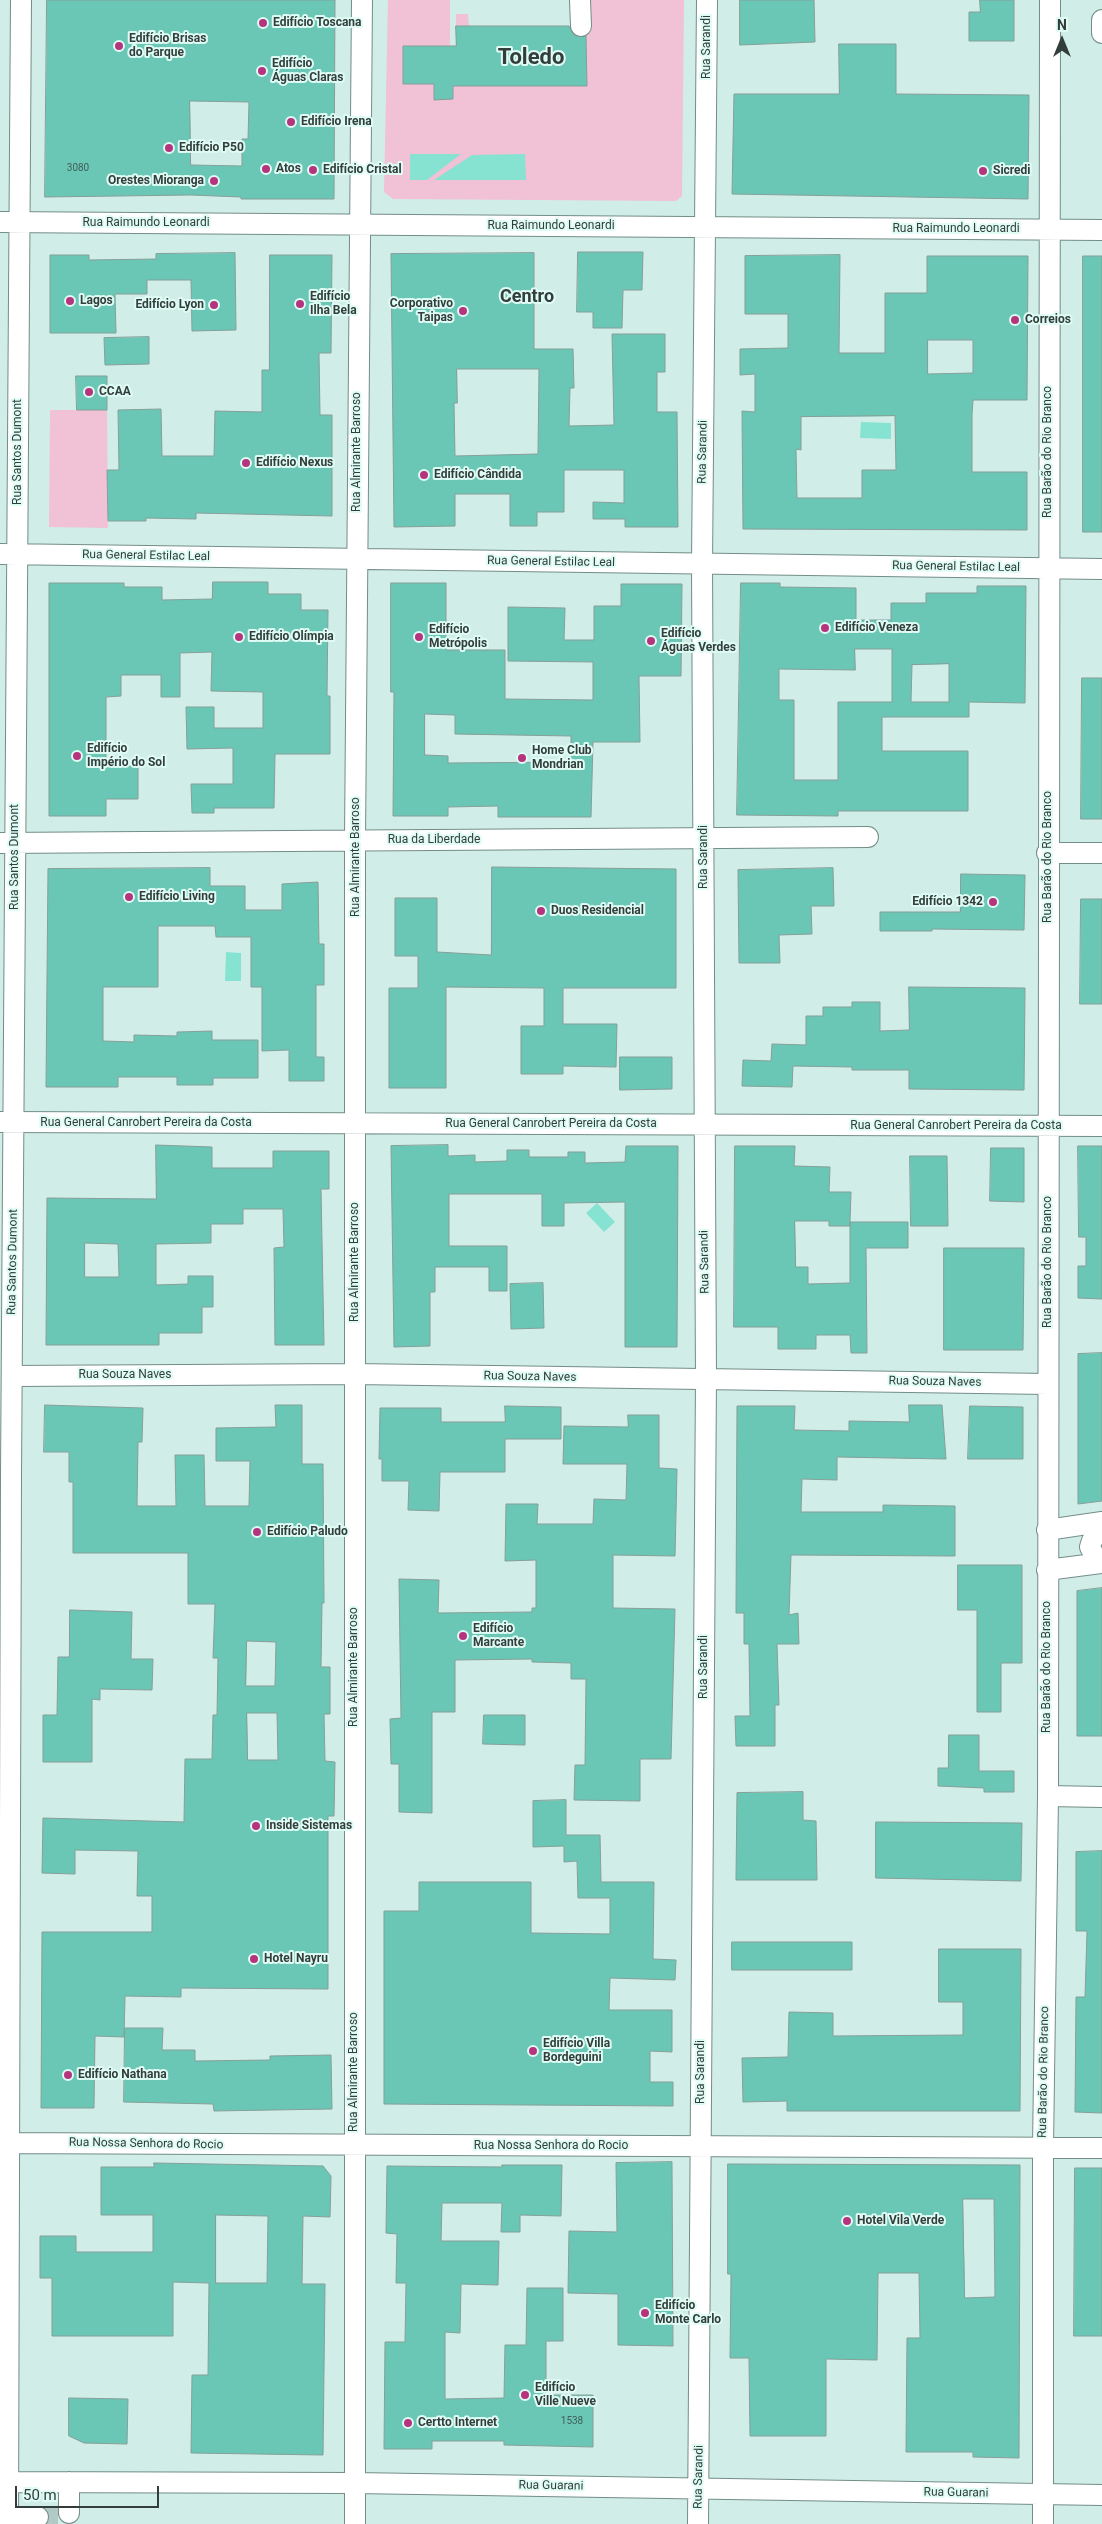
<!DOCTYPE html>
<html>
<head>
<meta charset="utf-8">
<style>
  body { margin:0 }
  #map { position:relative; width:1102px; height:2524px; overflow:hidden; background:#d1ede7; font-family:Roboto,sans-serif }
  canvas { display:block }
  .north { position:absolute; left:1037px; top:15px; width:50px; height:50px; -webkit-text-stroke:4px #defbf4; paint-order:stroke; rotate:0deg; font-size:14px; font-weight:700; line-height:20px; text-align:center; color:#333e3c }
  .north::after { content:''; display:block; margin:auto; width:18px; height:22px; background:#333e3c; clip-path:polygon(50% 0,100% 100%,50% 72%,0 100%) }
  .scale { position:absolute; left:15px; top:2486px; width:144px; height:22px; box-sizing:border-box; border:2px solid #333e3c; border-top:0; padding-left:6px; font-size:15px; line-height:18px; white-space:nowrap; color:#333e3c; -webkit-text-stroke:4px #defbf4; paint-order:stroke }
</style>
</head>
<body>
<div id="map">
<canvas width="1102" height="2524"></canvas>
<div class="north">N</div>
<div class="scale">50 m</div>
</div>
<script>
const ctx = document.querySelector('canvas').getContext('2d');
ctx.lineJoin = 'round';
function paint(path, color) { ctx.fillStyle = color; ctx.fill(path, 'evenodd'); }
function trace(path, color, width, dash) { ctx.strokeStyle = color; ctx.lineWidth = width; ctx.lineCap = dash ? 'butt' : 'round'; ctx.setLineDash(dash || []); ctx.stroke(path); }
function drawText(font, color, halo, rows, align = 'center') {
  ctx.font = font + ' Roboto,sans-serif'; ctx.lineWidth = 4; ctx.setLineDash([]); ctx.textBaseline = 'middle'; ctx.strokeStyle = halo; ctx.fillStyle = color; for (const [text, x, y, turn = 0] of rows) {
    ctx.save(); ctx.translate(x, y); ctx.rotate((+turn || 0) * Math.PI / 180); ctx.textAlign = isNaN(turn) ? turn : align; if (halo) ctx.strokeText(text, 0, 0); ctx.fillText(text, 0, 0); ctx.restore();
  }
}
const green = new Path2D(`
  M388,0H450V46L456,45V14H468L469,26H586V0H684L682,196L676,201L393,199L384,192Z
  M50,410H107L108,528L49,527Z`);
const water = new Path2D(`
  M410,154H461L427,180H410Z
  M525,154L526,180H434L472,155Z
  M861,422L891,423V439L860,438Z
  M226,952L241,953V981H225Z
  M597,1203L615,1222L604,1232L586,1213Z`);
const building = new Path2D(`
  M47,0H335L334,199H241V197L191,195L45,197ZM190,101L249,102L248,139H242V166L191,165Z
  M740,0H814L815,42L740,45Z
  M980,0H1014V41H969V12H980Z
  M456,26H569L575,36H586L587,86H453V99L434,100V84H403V46H456Z
  M839,44H896V94L1029,95L1028,199L732,194L734,94H839Z
  M578,252H643L642,290H623L622,328H593V312H577Z
  M235,253L236,330L192,331L191,280H147V294H115L116,333H50V255H89V260L156,259V254Z
  M534,253V349H573L574,388H570L569,426L614,425L612,334H665V372H657V412H677L678,527H625V519H593V502L624,503V470H564V512H537V526H510V494H455V526L394,527L391,254ZM457,369H539L538,454L455,456L454,403H457Z
  M270,255H332L331,353H319L320,415H332V516L196,513V519L146,518V521H108L107,470H119L118,410L161,409L162,456H214L215,411L262,412V370H269Z
  M840,255L839,353H885V293H927V256H1028L1027,400H973L972,415V472H1027V530L743,529L742,411L755,412V374L740,375V349L788,348V314H745V256ZM928,340H973V373L928,374ZM895,416L896,470H862V498H797L796,449L801,450V417Z
  M1083,256H1102V532H1083Z
  M149,337V364L105,365L104,338Z
  M76,376H107V410H77Z
  M213,582H268V594H301V610H328L327,696H330V754H275L274,808H214V813H192L191,784H233V748L187,749L186,707H214V728H263V692L211,691L212,652L180,653V697H161V675H121V696L106,697V766H138V799H106V816H49V583H124V587H162V600L212,599Z
  M391,583H446V650H505V699L593,700V662L508,661V607L565,608L564,640H594V606H621V584H682L681,676H639L640,742H593L591,817H498V806L448,807V816H393L394,692H391ZM425,714L455,715V734L571,736V762L448,763V756L425,755Z
  M741,583H780V587L856,588V620H891V603H926V593H977V586H1026L1025,703L969,702V717H882V751H968V811H838V816L737,815ZM855,649H892V702H838V780H794V700H779V669L855,670ZM949,664V702H911L912,665Z
  M1082,678H1102V819H1081Z
  M492,867L676,869V988H563V1024H617L616,1067L563,1066V1074H521V1026H544V988L446,987V1088H389V988H418V956H395V898H437V952L491,955Z
  M210,868V886H245V910H282V884L318,882L319,944H324V985H316V1057H324V1081H289V1050L262,1051V987H251V937H216L215,926H158V987H103V1041L134,1042V1035L177,1036V1032L212,1031V1040H258V1078H213V1085H177V1077H118V1087H46L48,869Z
  M833,868L834,906H811L812,934L779,935L780,963H739L738,870Z
  M961,874L1025,875L1024,930L932,929V931H880V912H960Z
  M1081,899H1102V1004H1080Z
  M909,987L1025,988L1024,1090L909,1089V1070H852V1067L793,1066L792,1087L742,1086L743,1060L771,1061L772,1044L806,1045V1016H823V1007H852V1002H880V1031L909,1030Z
  M620,1057H672V1089L620,1090Z
  M156,1145L212,1147V1168H273V1151H329V1189H321L324,1345H275L274,1248L284,1247L283,1209H243V1224H211V1243L156,1244V1285L188,1284V1276H213V1307H202V1333H159V1345H46L47,1198L156,1199ZM85,1243L118,1244L119,1277H85Z
  M448,1145V1156L475,1155V1162L507,1161V1150H529V1157H568V1152H585V1163L625,1162L626,1146H678L677,1347H625V1202L564,1203V1226H542V1194H449V1246H507V1291H489V1267H435V1292H430V1346L394,1347L391,1146Z
  M735,1146H795L794,1166L830,1167L829,1192H851L850,1222H908V1248H866L867,1353H851L850,1335H816V1349H778V1327H734ZM795,1221H829V1226H850V1222V1283L808,1284V1267H796Z
  M1078,1146H1102V1299L1078,1298V1266H1086V1237H1079Z
  M991,1148H1024V1202L990,1201Z
  M910,1156H947L948,1226H911Z
  M944,1248H1024L1023,1350H944Z
  M543,1283L544,1328L511,1329L510,1284Z
  M1102,1353V1501L1078,1504V1354Z
  M45,1405L143,1408L142,1442H138L137,1506H176L175,1455H204L205,1506H249L250,1461H216V1428L276,1427L275,1405H302V1464H323L324,1603H322L321,1667H330V1714H324L325,1761L335,1762L334,1816H328V1989L181,1988V1997L125,1996L124,2037L95,2036L94,2108H41L42,1932H152V1896H137L138,1851L75,1850V1874L42,1873L43,1818L184,1822L185,1759H212L213,1715H217L218,1658H213L215,1604H188V1553H73V1482H69V1452H44ZM247,1641L276,1642L275,1686H246ZM247,1713H277L278,1760H248Z
  M909,1405H942L946,1459L837,1457V1480L802,1479L801,1512H883V1505L955,1506V1556L791,1555L789,1615L798,1613L799,1644H777L779,1705H775V1746H736L735,1716H750L749,1644H744V1613H736L737,1406H795L794,1430L849,1431V1421L909,1422Z
  M505,1406L561,1407V1439H505V1472H440L439,1511L408,1510L409,1481H382V1459H379L380,1408H441V1422H505Z
  M970,1406L1023,1407V1459H968Z
  M628,1415H659V1468L677,1469L675,1556L613,1555V1608L675,1609L671,1759H640V1801L574,1800L575,1765H585L586,1679H571V1663L532,1662V1659L455,1660V1712H432V1813L399,1812V1764H391L390,1719L401,1718L399,1579L439,1580L438,1613L532,1612V1608H536V1560L505,1561L506,1504H538L537,1524H593L594,1499L626,1500L627,1464H563L564,1426L628,1427Z
  M958,1565H1022V1663H1001V1712H977V1610H958Z
  M1102,1588V1736H1077V1591Z
  M70,1610L132,1612L131,1659H153L152,1690L100,1689V1700L92,1699V1762H43V1715H57L58,1657H69Z
  M484,1715H525V1745L483,1744Z
  M949,1735H979V1771H1014V1792H984V1788L938,1786V1768H948Z
  M803,1792V1820L816,1821L817,1880H736L737,1793Z
  M566,1800V1835H600L601,1882H654L653,1959L676,1960L675,1980L610,1978L609,2010H672V2052L650,2051V2082H673V2106L384,2104V1911H419V1882H531V1933L610,1934V1898H578L577,1861L564,1862V1846L533,1847V1801Z
  M876,1822L1022,1823L1021,1881L876,1878Z
  M1102,1851V2113L1075,2112L1076,1997H1085L1087,1931H1076V1852Z
  M732,1942H852V1970H732Z
  M939,1949H1021L1020,2111H787V2101L743,2102L742,2058L788,2057L789,2012L833,2013V2036L963,2035V2002H939Z
  M125,2028H163L162,2050H195V2061L270,2060V2056L331,2055L332,2109L214,2111L213,2104L124,2102Z
  M672,2162L673,2346L618,2345V2294L568,2293L569,2231L617,2232L616,2163Z
  M154,2163L323,2166L331,2176L330,2217L303,2216L302,2284H325L323,2455L191,2453L192,2375H208L209,2283L173,2282V2336H52V2278H40V2236H76V2252H153V2215H101V2167H154ZM216,2215L268,2216L267,2283H216Z
  M728,2164L1020,2165L1019,2458L973,2457V2452H906L907,2338H920L919,2273H878L877,2360L826,2359V2436H750L749,2358H730L731,2274H728ZM963,2199H994L995,2297L965,2298Z
  M502,2165H562L561,2216L520,2215V2232H501L502,2203H442L441,2241H499L498,2285L461,2284L460,2333L445,2332V2399L504,2398L505,2345H526L527,2288H563V2341H546V2395H593V2447L504,2445V2441H432V2449H384L385,2342H405L406,2283H396L397,2234L386,2233L387,2166L502,2167Z
  M1075,2168H1102V2336H1074Z
  M69,2398L128,2399L127,2444L84,2443L69,2436Z`);
const minorTunnel = new Path2D(`
  M38,2517H69`);
const minor = new Path2D(`
  M580,0L581,26
  M1102,20V33
  M0,222L1102,230
  M0,554L1102,569
  M0,843L868,837
  M1047,853H1102
  M0,1122L1102,1126
  M12,1376L355,1374L1048,1384
  M1047,1530L1102,1522
  M1098,1563L1090,1547C1092,1539 1094,1535 1102,1534
  M1047,1570L1102,1563
  M1048,1796L1102,1797
  M0,2143L1102,2148
  M0,2482L355,2483L1102,2495
  M69,2482V2513
  M8,2518L38,2517
  M8,2524L11,1474L21,0
  M355,2524V840L362,0
  M698,2524L706,1379L702,564L707,0
  M1043,2524V2147L1048,1796L1050,0`);
const markers = [
  [263,23,5,"#b6347d"],
  [119,46,5,"#b6347d"],
  [262,71,5,"#b6347d"],
  [291,122,5,"#b6347d"],
  [169,148,5,"#b6347d"],
  [266,169,5,"#b6347d"],
  [313,170,5,"#b6347d"],
  [983,171,5,"#b6347d"],
  [214,181,5,"#b6347d"],
  [70,301,5,"#b6347d"],
  [300,304,5,"#b6347d"],
  [214,305,5,"#b6347d"],
  [463,311,5,"#b6347d"],
  [1015,320,5,"#b6347d"],
  [89,392,5,"#b6347d"],
  [246,463,5,"#b6347d"],
  [424,475,5,"#b6347d"],
  [825,628,5,"#b6347d"],
  [239,637,5,"#b6347d"],
  [419,637,5,"#b6347d"],
  [651,641,5,"#b6347d"],
  [77,756,5,"#b6347d"],
  [522,758,5,"#b6347d"],
  [129,897,5,"#b6347d"],
  [993,902,5,"#b6347d"],
  [541,911,5,"#b6347d"],
  [257,1532,5,"#b6347d"],
  [463,1636,5,"#b6347d"],
  [256,1826,5,"#b6347d"],
  [254,1959,5,"#b6347d"],
  [533,2051,5,"#b6347d"],
  [68,2075,5,"#b6347d"],
  [847,2221,5,"#b6347d"],
  [645,2313,5,"#b6347d"],
  [525,2395,5,"#b6347d"],
  [408,2423,5,"#b6347d"]
];
const numberNames = [
  ["3080",78,168],
  ["1538",572,2421]
];
const poiNames = [
  ["Edifício Toscana",273,23],
  ["Edifício Brisas",129,39],
  ["do Parque",129,53],
  ["Edifício",272,64],
  ["Águas Claras",272,78],
  ["Edifício Irena",301,122],
  ["Edifício P50",179,148],
  ["Atos",276,169],
  ["Edifício Cristal",323,170],
  ["Sicredi",993,171],
  ["Orestes Mioranga",204,181,"right"],
  ["Edifício",310,297],
  ["Ilha Bela",310,311],
  ["Lagos",80,301],
  ["Corporativo",453,304,"right"],
  ["Taipas",453,318,"right"],
  ["Edifício Lyon",204,305,"right"],
  ["Correios",1025,320],
  ["CCAA",99,392],
  ["Edifício Nexus",256,463],
  ["Edifício Cândida",434,475],
  ["Edifício Veneza",835,628],
  ["Edifício",429,630],
  ["Metrópolis",429,644],
  ["Edifício",661,634],
  ["Águas Verdes",661,648],
  ["Edifício Olímpia",249,637],
  ["Edifício",87,749],
  ["Império do Sol",87,763],
  ["Home Club",532,751],
  ["Mondrian",532,765],
  ["Edifício Living",139,897],
  ["Edifício 1342",983,902,"right"],
  ["Duos Residencial",551,911],
  ["Edifício Paludo",267,1532],
  ["Edifício",473,1629],
  ["Marcante",473,1643],
  ["Inside Sistemas",266,1826],
  ["Hotel Nayru",264,1959],
  ["Edifício Villa",543,2044],
  ["Bordeguini",543,2058],
  ["Edifício Nathana",78,2075],
  ["Hotel Vila Verde",857,2221],
  ["Edifício",655,2306],
  ["Monte Carlo",655,2320],
  ["Edifício",535,2388],
  ["Ville Nueve",535,2402],
  ["Certto Internet",418,2423]
];
const streetNames = [
  ["Rua Sarandi",707,47,-90],
  ["Rua Raimundo Leonardi",146,223],
  ["Rua Raimundo Leonardi",551,226],
  ["Rua Raimundo Leonardi",956,229],
  ["Rua Santos Dumont",18,452,-90],
  ["Rua Almirante Barroso",357,452,-90],
  ["Rua Sarandi",703,452,-89],
  ["Rua Barão do Rio Branco",1048,452,-90],
  ["Rua General Estilac Leal",146,556,1],
  ["Rua General Estilac Leal",551,562,1],
  ["Rua General Estilac Leal",956,567,1],
  ["Rua da Liberdade",434,840],
  ["Rua Santos Dumont",15,857,-90],
  ["Rua Almirante Barroso",356,857,-90],
  ["Rua Sarandi",704,857,-90],
  ["Rua Barão do Rio Branco",1048,857,-90],
  ["Rua General Canrobert Pereira da Costa",146,1123],
  ["Rua General Canrobert Pereira da Costa",551,1124],
  ["Rua General Canrobert Pereira da Costa",956,1126],
  ["Rua Santos Dumont",13,1262,-89],
  ["Rua Almirante Barroso",355,1262,-90],
  ["Rua Sarandi",705,1262,-91],
  ["Rua Barão do Rio Branco",1048,1262,-90],
  ["Rua Souza Naves",125,1375],
  ["Rua Souza Naves",530,1377,1],
  ["Rua Souza Naves",935,1382,1],
  ["Rua Almirante Barroso",354,1667,-90],
  ["Rua Sarandi",704,1667,-90],
  ["Rua Barão do Rio Branco",1047,1667,-90],
  ["Rua Almirante Barroso",354,2072,-90],
  ["Rua Sarandi",701,2072,-90],
  ["Rua Barão do Rio Branco",1044,2072,-89],
  ["Rua Nossa Senhora do Rocio",146,2144,1],
  ["Rua Nossa Senhora do Rocio",551,2146],
  ["Rua Sarandi",699,2477,-89],
  ["Rua Guarani",551,2486,1],
  ["Rua Guarani",956,2493,1]
];
const districtNames = [
  ["Centro",527,297]
];
const townNames = [
  ["Toledo",531,58]
];
paint(green, '#f1c1d6');
paint(water, '#86e3d1');
paint(building, '#6ac7b6');
trace(building, '#859f99', 1);
trace(minorTunnel, '#b1cac5', 20, [20, 10]);
trace(minor, '#738d88', 22);
trace(minor, '#fff', 20);
for (const [x, y, r, color] of markers) { const dot = new Path2D(); dot.arc(x, y, r, 0, 2 * Math.PI); ctx.fillStyle = color; ctx.fill(dot); trace(dot, '#defbf4', 2); }
drawText('10px', '#41605a', null, numberNames);
drawText('bold 12px', '#333e3c', '#defbf4', poiNames, 'left');
drawText('12px', '#333e3c', '#defbf4', streetNames);
drawText('bold 18px', '#333e3c', '#defbf4', districtNames);
drawText('bold 22px', '#333e3c', '#defbf4', townNames);
</script>
</body>
</html>
